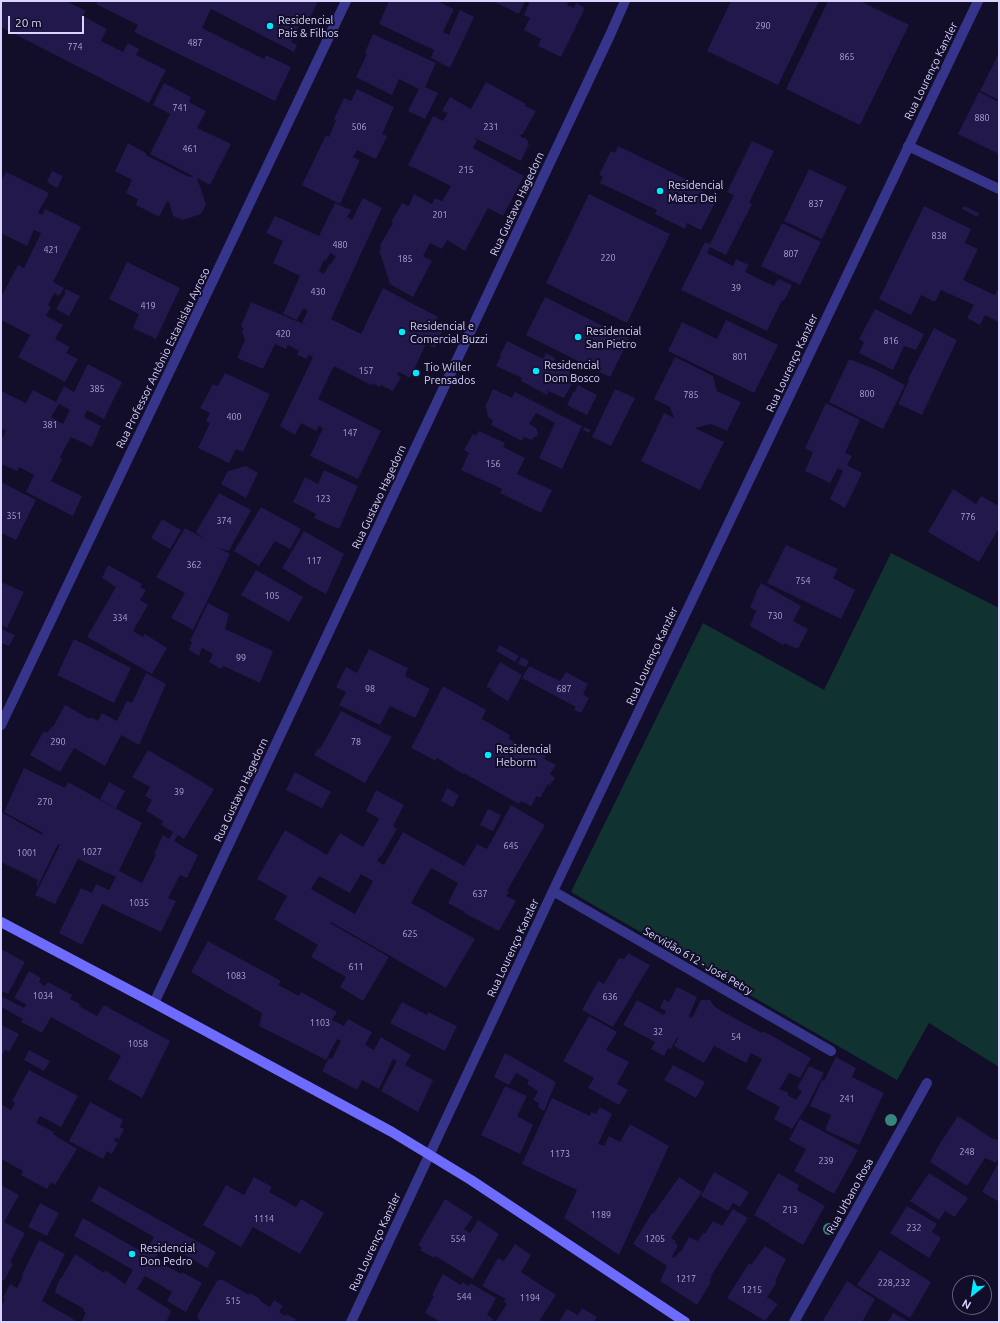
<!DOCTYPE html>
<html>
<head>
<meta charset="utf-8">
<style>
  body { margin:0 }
  #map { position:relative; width:1000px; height:1323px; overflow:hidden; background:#120d28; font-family:Ubuntu,sans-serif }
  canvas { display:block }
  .frame { position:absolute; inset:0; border:2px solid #d9d5ff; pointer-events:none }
  .north { position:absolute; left:952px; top:1275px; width:40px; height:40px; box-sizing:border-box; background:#120d28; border:1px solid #625d7e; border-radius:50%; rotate:210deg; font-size:11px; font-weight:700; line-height:16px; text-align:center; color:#d9d5ff }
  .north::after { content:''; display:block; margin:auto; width:14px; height:18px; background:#01e9ff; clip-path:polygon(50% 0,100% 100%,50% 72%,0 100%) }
  .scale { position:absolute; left:8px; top:16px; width:76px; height:18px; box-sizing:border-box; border:2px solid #d9d5ff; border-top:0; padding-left:5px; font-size:12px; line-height:14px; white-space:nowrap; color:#d9d5ff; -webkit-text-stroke:3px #120d28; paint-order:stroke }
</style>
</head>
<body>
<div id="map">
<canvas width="1000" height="1323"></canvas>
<div class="frame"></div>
<div class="north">N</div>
<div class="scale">20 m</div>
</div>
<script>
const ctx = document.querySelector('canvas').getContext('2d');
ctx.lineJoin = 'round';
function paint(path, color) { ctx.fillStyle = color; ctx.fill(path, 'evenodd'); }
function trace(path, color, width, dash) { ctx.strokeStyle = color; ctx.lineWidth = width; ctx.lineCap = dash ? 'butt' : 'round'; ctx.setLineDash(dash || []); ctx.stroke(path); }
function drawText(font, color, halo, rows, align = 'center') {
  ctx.font = font + ' Ubuntu,sans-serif'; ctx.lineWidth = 4; ctx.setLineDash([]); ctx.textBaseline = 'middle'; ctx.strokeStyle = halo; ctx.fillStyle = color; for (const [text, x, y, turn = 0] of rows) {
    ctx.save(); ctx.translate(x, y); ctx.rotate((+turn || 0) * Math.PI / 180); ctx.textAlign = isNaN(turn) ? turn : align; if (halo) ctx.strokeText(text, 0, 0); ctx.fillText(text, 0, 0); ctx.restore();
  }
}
const green = new Path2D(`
  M891,553L999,608V1067L929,1023L897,1080L571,892L703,623L824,690Z`);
const building = new Path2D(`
  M1,1H66L86,11L83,16L107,29L101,41L123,52L128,43L139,49L136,55L166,70L149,103L1,27Z
  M98,1H318L309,20L299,15L294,25L299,27L291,42L297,45L294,52L211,9L202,28L264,59L266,55L291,67L275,101L134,32L138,25L96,4Z
  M389,1H437L454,9L443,32L449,35L460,10L474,17L450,68L431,58L434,50L379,24Z
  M493,1H525L519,14Z
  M530,1H569L567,5L574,8L576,3L585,8L561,57L538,46L541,39L524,30L530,18L524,15Z
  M731,1H819L778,85L707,51Z
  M828,1H860L909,25L860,125L786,89Z
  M373,34L436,63L425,87L438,93L425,119L408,111L419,89L399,79L392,95L356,77L367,54L365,52Z
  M999,53V100L980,91Z
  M486,82L526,104L525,106L536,111L522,135H519L523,138H526L529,144L521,161L475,138V139L477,141L473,148L524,176L503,216L488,208L465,251L447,240L442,249L430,243L423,256L432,261L413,297L390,284L379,250L381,249L380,245L393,223L391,222L402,203L409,206L414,194L432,204L435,198L442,201L451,186L408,165L433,116L443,121L448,113L442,111L450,97L471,109Z
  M164,83L191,97L189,102L206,111L197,128L231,144L210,185L197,178L206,204L201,214L183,220L173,216L169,202L167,201L159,217L136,205L138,199L126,193L132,180L115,171L128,143L146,153V155L189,177L193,176L150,154L170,114L153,105Z
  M357,89L394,107L382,134L387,136L376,159L357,150L353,157L360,160L340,204L302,185L326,135L329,137L336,120L334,119L344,98L351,101Z
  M979,92L999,102V154L958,134Z
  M752,141L774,151L749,203L752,204L726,255L710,247L707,253L733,266L736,259L749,265L745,272L774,286L778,279L792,285L784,301L782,300L767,331L681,290L705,242L710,244L734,195L727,192Z
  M618,146L704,188L702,194L716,201L701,230L687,223L685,229L655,214L657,210L600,183L603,176L599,175L611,151L615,153Z
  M809,169L847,187L822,239L784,221Z
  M52,171L63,176L57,188L47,182Z
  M6,172L49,193L38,213L42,215L45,209L81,227L53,282L64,288L59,296L54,293L48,305L51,307L46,316L63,325L55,339L70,347L66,353L78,359L65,382L18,357L30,335L1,320V297L18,265L24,268L41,233L34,230L27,246L1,233V182Z
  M589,194L670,234L627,323L546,283Z
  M363,198L382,208L331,319L361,334L383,288L438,317L435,325L443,329L435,348L426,344L410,378L399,372L397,375L401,377L393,391L381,385L380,387L372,383L371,385L334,366L318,399L381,431L358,479L310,456L323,428L319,426L316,431L301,423L295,435L280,426L313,357L308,355L307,359L297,355L299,351L288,345L286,349L275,344L263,369L237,358L245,340L242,331L244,329L241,326L251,302L313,328L302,323L308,310L303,309L297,320L283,314L300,276L273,263L283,241L266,233L275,216L319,236L335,203L351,210L347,217L352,220ZM330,253L336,256L331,264L330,263L324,274L319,271L324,260L326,261Z
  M924,206L971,229L965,243L978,249L963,280L995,295L999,286V322L985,315L980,325L967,318L974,305L941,290L935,302L921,295L911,315L879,299Z
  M964,206L979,213L977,217L962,209Z
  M782,223L821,242L800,285L761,266Z
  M127,262L180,288L156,339L133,328L139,314L109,299Z
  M66,289L80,296L69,316L56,309L66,292H64Z
  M545,297L629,339L610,377L526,335Z
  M875,309L924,334L916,350L904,346L893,370L859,353L864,342L859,339Z
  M726,320L778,345L754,393L668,351L682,322L717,339Z
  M934,328L957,340L922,415L898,404L909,380L908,379Z
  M507,341L543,359L546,353L555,358L553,364L577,375L564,398L548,391L547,395L521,381L522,378L496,366L501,356L500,355Z
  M675,357L713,376L717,391L741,402L727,431L711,424L695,428L724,442L700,490L641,461L664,413L674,418L670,407L654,399Z
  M849,359L877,370L905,385L883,429L829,402Z
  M88,364L122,382L104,419L87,410L84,417L101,426L92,447L71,437L60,457L62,459L51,481L82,496L73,516L26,492L34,475L19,467L17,471L1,464V440L6,431L1,428V391L26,403L33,390L56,402L64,386L74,392ZM59,404L70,410L63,424L51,417Z
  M225,373L270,394L243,452L236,449L229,463L198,448L210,423L206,421L210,413L200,408L213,384L218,386Z
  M578,385L597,395L587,415L567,405L574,391L575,392Z
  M493,389L512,398L515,392L582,426L562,469L539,458L555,423L536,413L529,424L536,428L538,434L537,437L535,436L532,440L524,437L522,441L491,425L493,421L488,417L486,408L485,407Z
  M615,389L635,398L611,446L592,437Z
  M826,403L860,420L845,453L852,456L847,465L862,473L845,508L830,499L843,471L838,468L830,483L805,471L813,452L805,448Z
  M584,427L591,430L589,433L583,430Z
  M479,431L505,443L503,447L525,458L517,474L552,490L541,513L500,493L502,489L461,470L469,453L464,450L473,434L476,436Z
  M246,466L258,473L246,498L221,484L228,471Z
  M324,470L358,486L339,529L314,518L316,514L293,502L305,477L318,484Z
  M1,482L36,500L16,540L1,533Z
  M953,489L976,504L981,496L999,506V528L979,562L928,532Z
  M219,493L251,510L229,551L219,548L230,554L193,630L171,618L185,593L156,577L185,528L203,538L196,532Z
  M261,507L301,529L290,549L275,541L259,566L234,551Z
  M162,519L181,530L170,549L151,538Z
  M304,531L344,554L326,594L311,586L282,568Z
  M786,545L838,569L833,578L855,590L841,619L767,583Z
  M108,565L142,584L140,587L146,590L140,600L148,605L133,631L143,637L145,634L167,648L152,674L87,637L116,587L102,578Z
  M256,570L303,597L289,622L241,595Z
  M1,582L24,592L7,628L1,625Z
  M761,583L801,606L793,621L808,629L798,649L784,643L783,645L750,626L756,611L750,607L756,594H755Z
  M208,603L229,614L225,629L273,651L260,683L223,666L221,669L209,662L213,654L202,648L199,656L189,650L192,642L190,641Z
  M1,629L15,635L9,646L1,643Z
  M74,639L131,668L114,703L57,675Z
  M500,645L519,656L515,662L496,651Z
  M369,649L408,668L405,676L430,689L415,718L390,706L380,725L339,705L346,692L336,687L346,667L357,673Z
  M521,657L529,661L526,667L518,664Z
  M500,662L522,675L508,701L491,691L492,689L486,687Z
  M529,666L560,681L566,672L588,684L583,694L589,698L581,713L574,710L576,707L522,678Z
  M146,673L166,684L139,745L121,735L105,766L74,748L60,772L30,755L44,731L47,733L52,726L53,727L65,705L90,719L91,717L98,721L102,713L117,721L127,701L132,703Z
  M443,686L486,710L482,719L510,735L509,739L535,753L537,751L546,756L544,759L556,765L550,774L555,778L550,785L548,784L540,798L537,796L531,806L521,801L519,804L464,773L463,774L437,758L436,761L411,748Z
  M341,711L392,737L365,783L314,755L318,748L320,749Z
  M148,750L214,789L184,839L178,835L174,841L198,855L187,878L180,875L168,898L176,901L161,932L102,904L82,945L59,933L81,888L92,893L96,884L109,890L116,877L78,859L55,904L35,895L60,845L58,844L38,886L36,885L38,880L1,862V812L42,835L43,833L4,812L24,768L65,788L68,782L142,823L119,871L142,883L156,855L154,854L163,835L169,839L173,832L161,825L163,821L146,811L152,800L145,796L150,787L132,777Z
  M295,772L331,792L322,808L286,790Z
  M109,782L125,791L116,808L100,799Z
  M447,788L459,795L453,807L441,801Z
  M376,790L404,805L393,826L397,829L381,857L380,856L377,861L384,865L403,832L464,866L477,844L487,849L511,805L545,825L507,891L509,892L506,896L516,901L499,931L464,913L465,912L448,903L458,883L431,868L411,903L475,939L446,988L331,922L330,923L389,957L363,1001L340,987L346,977L311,957L318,945L274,919L287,896L257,879L285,830L327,855L340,833L363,847L379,819L366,811ZM361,874L373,881L355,914L311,889L319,876L350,893Z
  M488,809L501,815L493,831L480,825Z
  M208,941L281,981L278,985L299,996L301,992L337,1012L332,1020L344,1026L348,1019L372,1032L365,1045L374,1050L381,1037L411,1055L405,1065L433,1080L418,1112L381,1091L397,1061L393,1059L379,1089L362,1080L357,1090L322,1071L329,1058L332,1059L341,1041L337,1039L326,1060L259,1026L262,1013L191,972Z
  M1,949L25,962L8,994L1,991Z
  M628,953L650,965L613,1027L582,1010L598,981L604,984L619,958L624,959Z
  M29,971L41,978L39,982L45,986L48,982L72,995L70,999L80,1004L79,1006L97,1016L104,1005L170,1041L142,1098L108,1079L121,1056L51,1017L42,1033L21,1022L23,1019L1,1007V1001L3,997L24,1008L26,1004L14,998Z
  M677,987L697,997L689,1016L692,1018L701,1000H710L715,1007L725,1013L762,1033L763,1031L811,1058L800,1078L789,1073L781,1087H780L779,1089L789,1093L787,1095L796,1100L802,1091L797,1088L809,1066L824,1073L808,1104L792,1129L774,1119L780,1107L746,1089L762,1059L751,1053L746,1063L714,1046L704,1063L674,1046L678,1038L677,1037L671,1049L668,1048L664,1056L651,1049L655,1042L623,1025L637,1000L664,1015L666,1011L660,1008L664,999L669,1002Z
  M402,1002L427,1015L428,1012L457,1026L445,1051L390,1023Z
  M589,1016L617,1032L606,1050L629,1062L617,1084L628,1090L619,1105L588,1088L594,1078L563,1061Z
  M1,1025L19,1034L9,1052L5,1050L1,1057Z
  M29,1050L50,1061L44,1071L24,1060Z
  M505,1053L556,1082L544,1111L538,1107L539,1103L533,1100L538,1091L527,1084L529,1080L516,1073L509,1085L494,1077Z
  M836,1057L856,1068L852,1077L884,1093L859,1145L825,1130L831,1115L810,1106L822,1080L824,1081Z
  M673,1065L705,1082L696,1098L664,1080Z
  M29,1070L78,1096L61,1127L40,1116L36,1123L54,1132L53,1134L77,1149L55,1185L51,1182L47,1189L21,1175L23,1171L1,1159V1104L11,1110L15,1103L12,1101Z
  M505,1086L527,1096L517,1116L533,1125L520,1154L481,1135Z
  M552,1098L590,1116L591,1112L596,1114L600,1107L612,1114L598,1144L604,1146L609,1136L620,1142L630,1124L669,1146L619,1255L564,1218L577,1190L522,1164Z
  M90,1102L123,1120L120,1127L124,1129L119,1139L116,1138L114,1141L118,1143L112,1154L107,1151L103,1159L69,1141Z
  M958,1116L993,1139L994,1138L999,1141V1157L996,1163L985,1158L967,1186L930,1162L937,1148Z
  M800,1119L858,1150L834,1194L794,1171L806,1149L789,1140Z
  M999,1162V1202L982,1192Z
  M714,1172L749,1192L740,1207L733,1203L728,1211L701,1196Z
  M778,1173L799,1185L797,1190L825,1206L803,1245L770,1225V1224L754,1215Z
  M929,1173L968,1198L955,1217L945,1211L939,1220L910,1201Z
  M254,1177L272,1187L269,1192L296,1207L301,1199L324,1213L300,1254L253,1227L241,1247L203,1225L226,1185L244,1195Z
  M679,1177L702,1192L671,1238L676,1241L675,1243L678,1245L672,1257L674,1258L679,1252H681L689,1237L698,1241L703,1233L705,1234L713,1221L722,1226L733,1209L748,1218L711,1276L712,1277L709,1281L711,1282L697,1305L660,1281L667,1266L633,1244L652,1213L653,1214Z
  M1,1185L19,1195L4,1222L25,1233L10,1262L13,1264L4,1281L1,1279Z
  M99,1186L216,1252L207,1268L164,1243L155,1259L181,1274L182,1272L202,1283L186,1312L167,1301L172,1292L145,1276L137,1289L169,1309L171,1312L166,1322H107L105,1321V1322H81L86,1313L83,1311L84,1309L56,1293L55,1291L60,1278L61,1279L75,1254L104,1273L105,1270L125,1284L133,1270L74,1236L83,1218L144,1253L154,1237L91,1201Z
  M445,1199L473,1217L464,1229L470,1233L478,1220L499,1234L473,1279L435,1256L434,1258L420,1250L422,1248L418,1245Z
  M40,1203L59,1213L47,1236L28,1227Z
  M907,1206L937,1224L932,1232L941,1238L929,1258L890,1233Z
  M39,1240L65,1254L42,1301L78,1322H1V1307L5,1299L3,1298L10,1284L17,1288L23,1276L22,1275Z
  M515,1244L531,1255L521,1272L556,1295L540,1320L542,1322H495L507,1304L504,1301L506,1299L482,1286L498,1258L504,1261Z
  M765,1246L786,1259L775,1281L777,1282L767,1297L778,1304L765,1321L727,1298L749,1263L751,1265Z
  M880,1250L931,1282L910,1318L857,1285Z
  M443,1274L461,1285L463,1282L469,1286L470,1283L496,1298L487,1315L493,1319L492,1322H441L425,1313L434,1296L432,1295Z
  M220,1280H223L249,1295L250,1293L259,1298L260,1301L270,1307L274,1300L283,1306L279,1312L285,1316L286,1314L296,1319L294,1322H202L199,1320L197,1316L217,1281Z
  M847,1281L875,1299L862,1322H822Z
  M582,1308L597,1317L594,1322H559L567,1309L578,1315Z
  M893,1313L908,1321V1322H888Z`);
const street = new Path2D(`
  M908,146L999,189
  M1,725L346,1
  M553,891L831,1051
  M154,1003L610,35L625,1
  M351,1322L553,891L978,1
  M794,1322L927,1083`);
const secondary = new Path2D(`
  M1,922L154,1003L392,1132L471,1180L685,1322`);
const trees = [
  [891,1120],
  [829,1229]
];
const markers = [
  [270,26,4,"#01e9ff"],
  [660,191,4,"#01e9ff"],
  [402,332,4,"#01e9ff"],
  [578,337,4,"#01e9ff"],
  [536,371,4,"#01e9ff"],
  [416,373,4,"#01e9ff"],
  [488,755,4,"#01e9ff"],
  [132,1254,4,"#01e9ff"]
];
const numberNames = [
  ["290",763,26],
  ["487",195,43],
  ["774",75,47],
  ["865",847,57],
  ["741",180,108],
  ["880",982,118],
  ["506",359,127],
  ["231",491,127],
  ["461",190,149],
  ["215",466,170],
  ["837",816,204],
  ["201",440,215],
  ["838",939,236],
  ["480",340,245],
  ["421",51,250],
  ["807",791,254],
  ["220",608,258],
  ["185",405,259],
  ["39",736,288],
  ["430",318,292],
  ["419",148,306],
  ["420",283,334],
  ["816",891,341],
  ["801",740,357],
  ["157",366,371],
  ["385",97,389],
  ["800",867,394],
  ["785",691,395],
  ["400",234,417],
  ["381",50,425],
  ["147",350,433],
  ["156",493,464],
  ["123",323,499],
  ["351",14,516],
  ["776",968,517],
  ["374",224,521],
  ["117",314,561],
  ["362",194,565],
  ["754",803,581],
  ["105",272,596],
  ["730",775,616],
  ["334",120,618],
  ["99",241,658],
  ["98",370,689],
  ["687",564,689],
  ["290",58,742],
  ["78",356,742],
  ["39",179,792],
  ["270",45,802],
  ["645",511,846],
  ["1027",92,852],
  ["1001",27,853],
  ["637",480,894],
  ["1035",139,903],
  ["625",410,934],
  ["611",356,967],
  ["1083",236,976],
  ["1034",43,996],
  ["636",610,997],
  ["1103",320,1023],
  ["32",658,1032],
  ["54",736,1037],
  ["1058",138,1044],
  ["241",847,1099],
  ["248",967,1152],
  ["1173",560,1154],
  ["239",826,1161],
  ["213",790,1210],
  ["1189",601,1215],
  ["1114",264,1219],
  ["232",914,1228],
  ["554",458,1239],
  ["1205",655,1239],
  ["1217",686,1279],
  ["228,232",894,1283],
  ["1215",752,1290],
  ["544",464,1297],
  ["1194",530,1298],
  ["515",233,1301]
];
const poiNames = [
  ["Residencial",278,20],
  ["Pais & Filhos",278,33],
  ["Residencial",668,185],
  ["Mater Dei",668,198],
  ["Residencial e",410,326],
  ["Comercial Buzzi",410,339],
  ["Residencial",586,331],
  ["San Pietro",586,344],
  ["Residencial",544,365],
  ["Dom Bosco",544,378],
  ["Tio Willer",424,367],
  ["Prensados",424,380],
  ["Residencial",496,749],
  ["Heborm",496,762],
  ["Residencial",140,1248],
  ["Don Pedro",140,1261]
];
const streetNames = [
  ["Rua Lourenço Kanzler",931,71,-64],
  ["Rua Gustavo Hagedorn",517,204,-65],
  ["Rua Professor Antônio Estanislau Ayroso",163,358,-64],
  ["Rua Lourenço Kanzler",792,363,-65],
  ["Rua Gustavo Hagedorn",379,497,-65],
  ["Rua Lourenço Kanzler",652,656,-65],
  ["Rua Gustavo Hagedorn",241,790,-65],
  ["Rua Lourenço Kanzler",513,948,-65],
  ["Servidão 612 - José Petry",698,961,30],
  ["Rua Urbano Rosa",850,1196,-61],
  ["Rua Lourenço Kanzler",375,1242,-65]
];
paint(green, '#103331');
paint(building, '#22184b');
trace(street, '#37358b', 10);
trace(secondary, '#6d6cff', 10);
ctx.fillStyle = '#37867d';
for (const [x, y] of trees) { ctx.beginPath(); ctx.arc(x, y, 6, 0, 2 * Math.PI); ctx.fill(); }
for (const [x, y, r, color] of markers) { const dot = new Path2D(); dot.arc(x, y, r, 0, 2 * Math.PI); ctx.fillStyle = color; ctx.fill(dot); trace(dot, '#120d28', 1.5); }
drawText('9px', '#aba6d2', null, numberNames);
drawText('11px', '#d9d5ff', '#120d28', poiNames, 'left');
drawText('11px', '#d9d5ff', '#120d28', streetNames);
</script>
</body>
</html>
